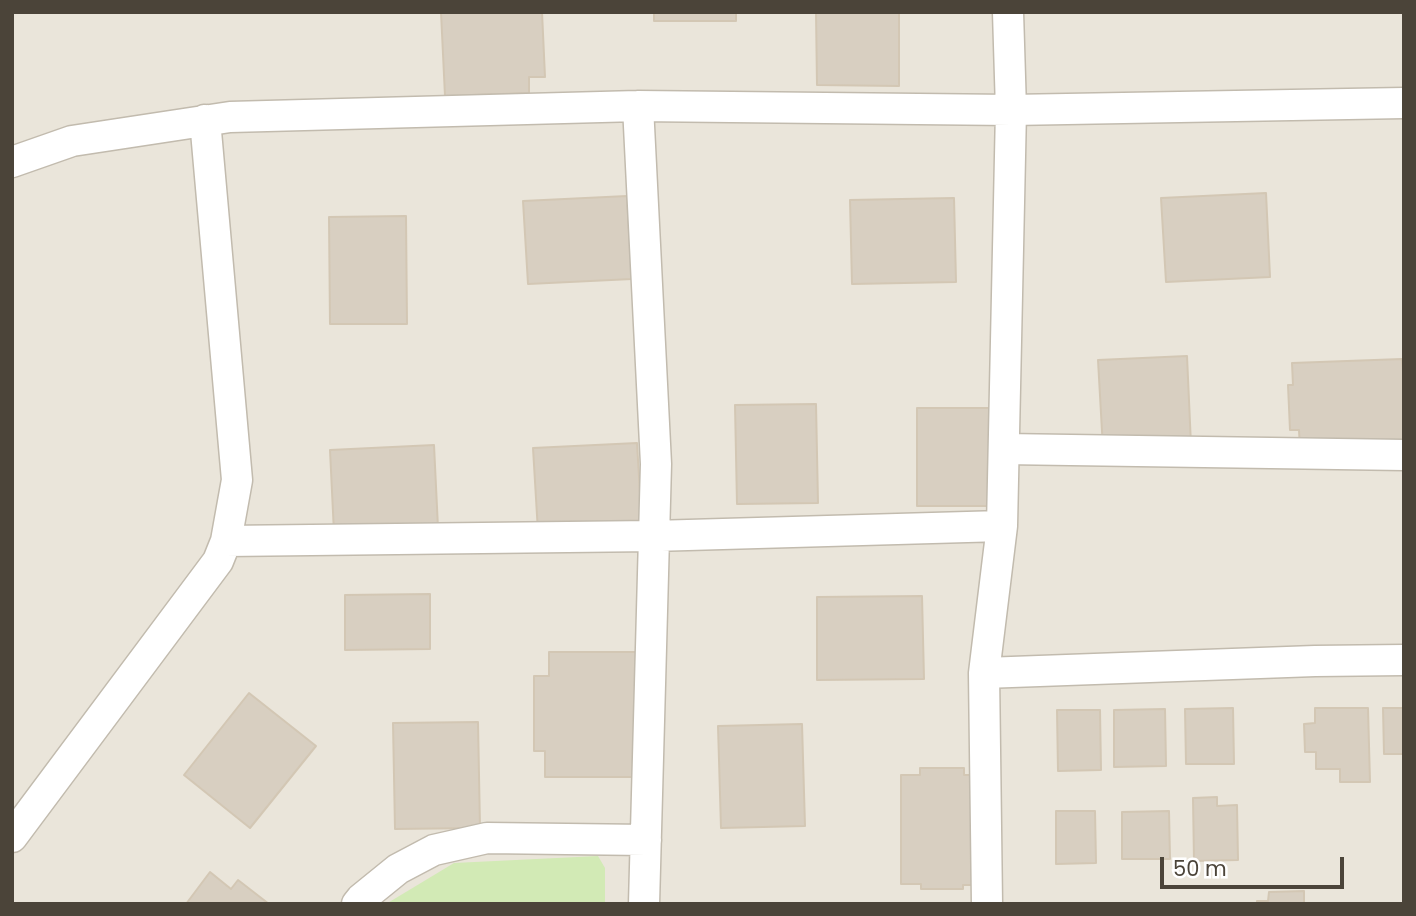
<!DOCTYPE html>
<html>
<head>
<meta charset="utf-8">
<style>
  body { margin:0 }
  #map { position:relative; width:1416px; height:916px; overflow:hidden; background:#f6f3ec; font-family:Poppins,sans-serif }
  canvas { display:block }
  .frame { position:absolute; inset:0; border:14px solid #4b4439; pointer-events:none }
  .scale { position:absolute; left:1160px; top:857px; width:184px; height:32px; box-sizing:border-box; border:4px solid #4b4439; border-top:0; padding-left:9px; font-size:21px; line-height:24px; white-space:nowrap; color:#4b4439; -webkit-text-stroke:5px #fff; paint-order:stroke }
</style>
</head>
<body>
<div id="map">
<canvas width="1416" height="916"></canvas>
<div class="frame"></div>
<div class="scale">50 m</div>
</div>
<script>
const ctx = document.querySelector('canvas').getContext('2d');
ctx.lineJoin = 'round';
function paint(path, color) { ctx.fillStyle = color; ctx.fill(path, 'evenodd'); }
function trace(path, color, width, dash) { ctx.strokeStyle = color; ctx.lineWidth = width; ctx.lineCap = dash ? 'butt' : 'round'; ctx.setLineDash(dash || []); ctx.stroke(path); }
const residential = new Path2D(`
  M12,12H1404V904H12Z`);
const green = new Path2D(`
  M598,856L605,868V904H386L454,863Z`);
const building = new Path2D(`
  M441,12H542L545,77H529V93L445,96Z
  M654,12H736V21H654Z
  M816,12H899V86L817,85Z
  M1266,193L1270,277L1166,282L1161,198Z
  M627,196L632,279L528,284L523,201Z
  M954,198L956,282L852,284L850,200Z
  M406,216L407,324H330L329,217Z
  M1187,356L1191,445L1103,449L1098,360Z
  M1402,359L1404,382V446L1300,449L1299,430H1290L1288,385H1293L1292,363Z
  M816,404L818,503L737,504L735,405Z
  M917,408H997V506H917Z
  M637,443L642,526L538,532L533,448Z
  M434,445L438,528L334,533L330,450Z
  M430,594V649L345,650V595Z
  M922,596L924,679L817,680V597Z
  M549,652H637L636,777H545V751H534V676H549Z
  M249,693L316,746L250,828L184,775Z
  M1233,708L1234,764H1186L1185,709Z
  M1315,708H1368L1370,782H1340V769H1316V752H1305L1304,724L1315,723Z
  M1383,708H1404V754H1384Z
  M1165,709L1166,766L1114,767V710Z
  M1057,710H1100L1101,770L1058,771Z
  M478,722L480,828L395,829L393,723Z
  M802,724L805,826L721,828L718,726Z
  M920,768H964V775H983L984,885H963V889H921V884H901V775H920Z
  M1217,797V806L1237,805L1238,860L1194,861L1193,798Z
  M1056,811H1095L1096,863L1056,864Z
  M1169,811L1170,859H1122V812Z
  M210,872L231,889L238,880L269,904H186Z
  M1304,891V904H1257V901H1268L1269,892Z`);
const minor = new Path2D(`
  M638,106L656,464L644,904
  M12,162L72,141L230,117L638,106L1011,110L1404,103
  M1004,449L1404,455
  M226,541L653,536L1002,526
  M984,673L1315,661L1404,660
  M12,837L218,561L226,541L237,480L205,120
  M357,904L361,899L398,869L434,850L487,838L646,840
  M987,904L984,673L1002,526L1011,110L1008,12`);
paint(residential, '#eae5da');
paint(green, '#d2eab5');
paint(building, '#d8cfc1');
trace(building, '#d3c7b4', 2);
trace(minor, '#c2bbae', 33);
trace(minor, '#fff', 30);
</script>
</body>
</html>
